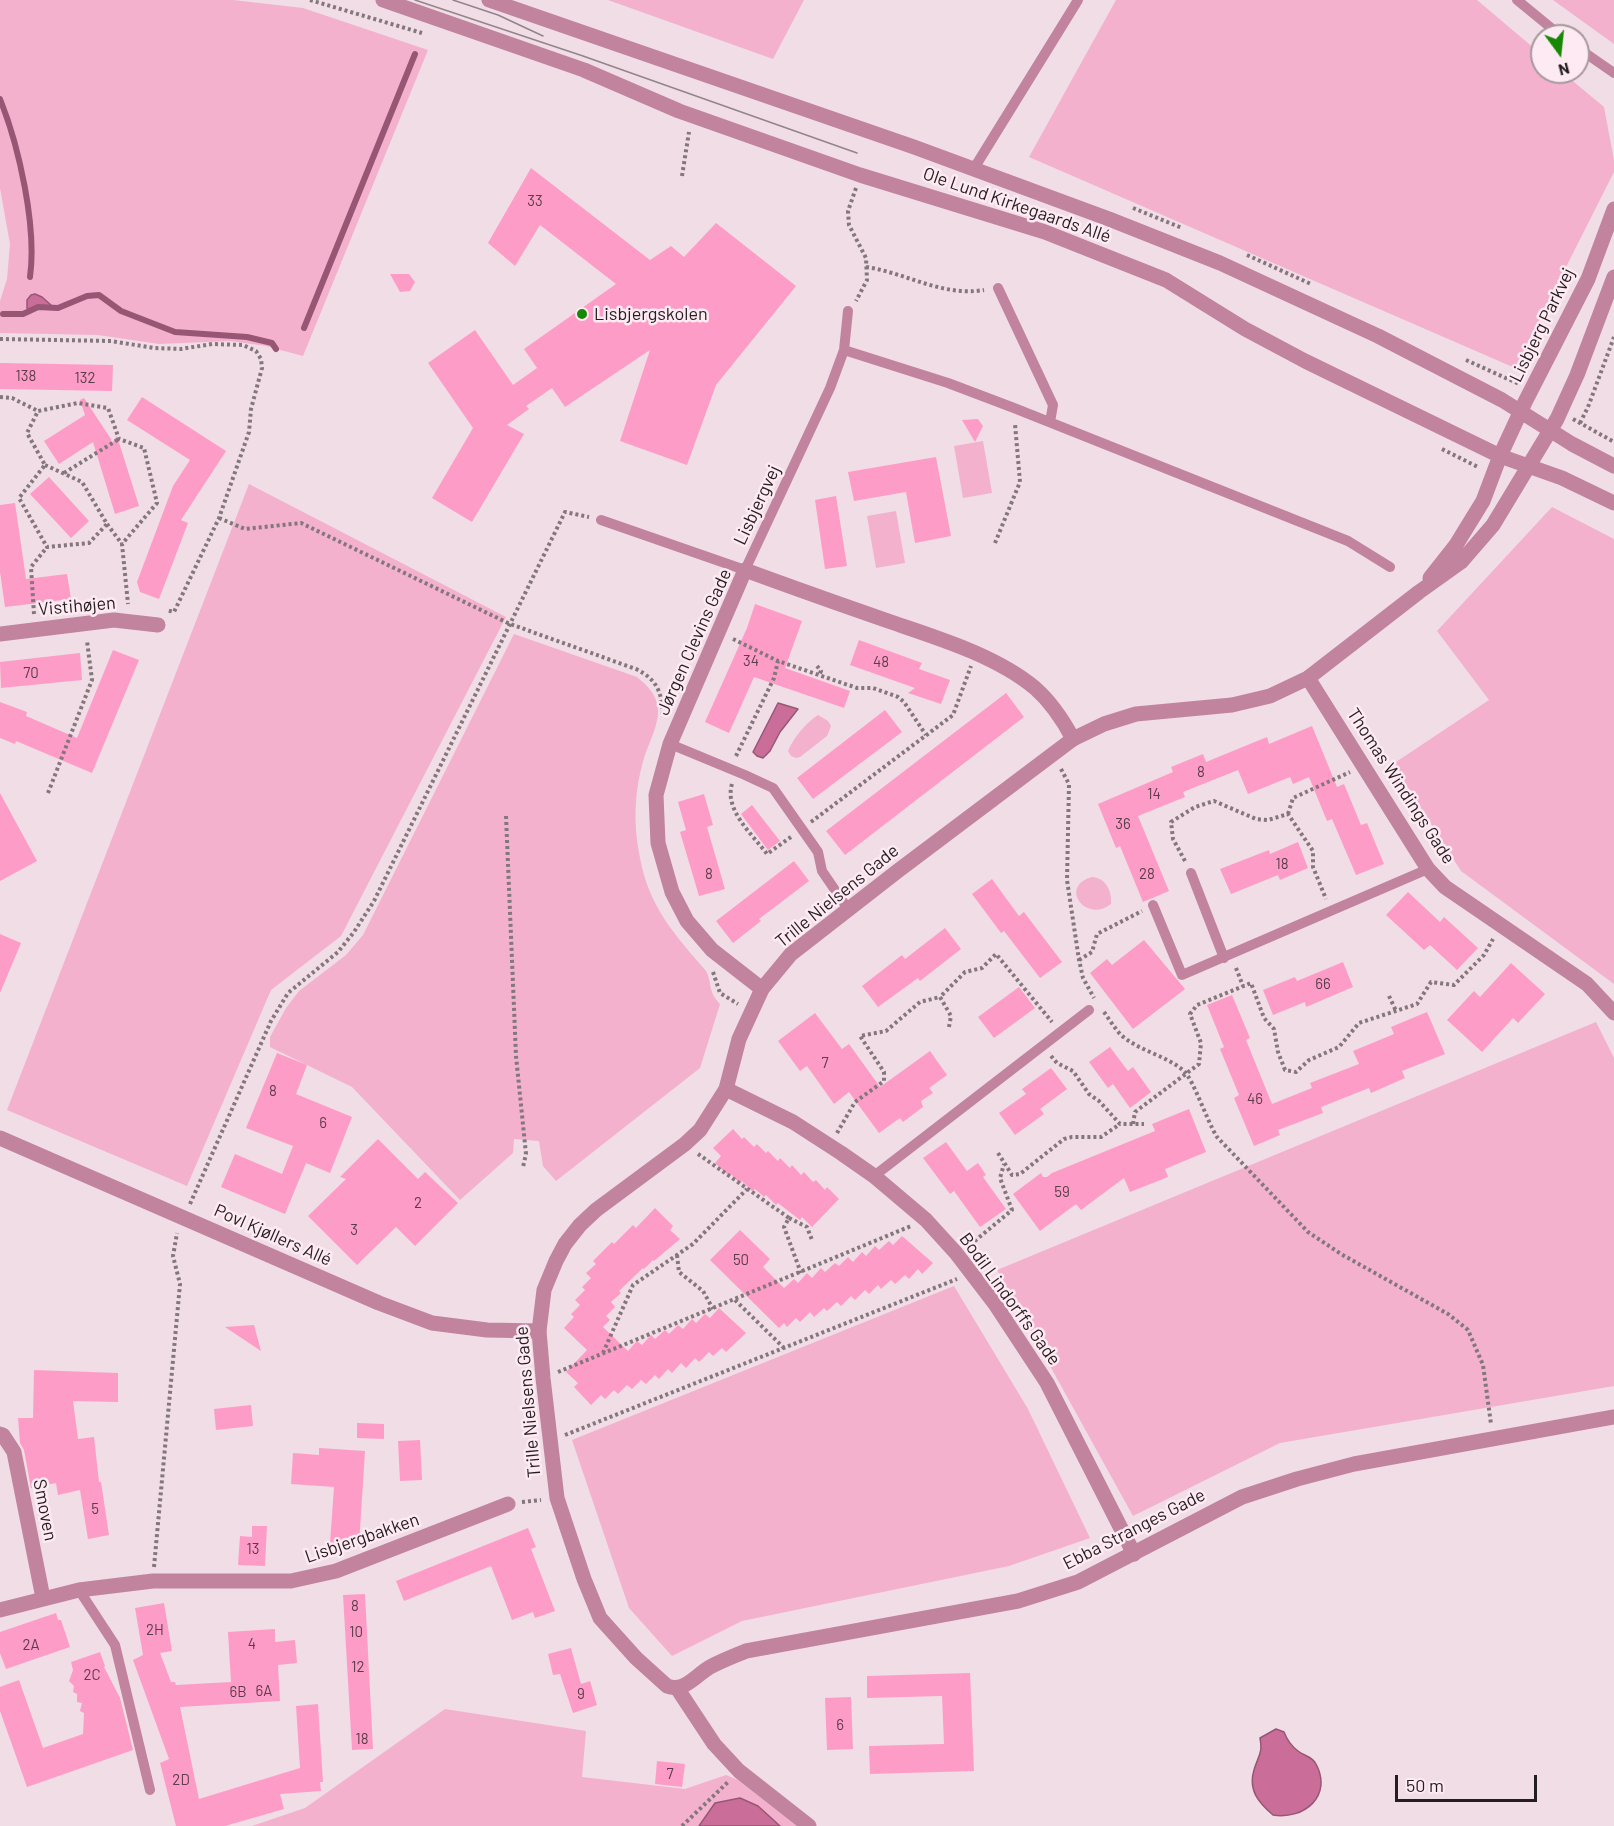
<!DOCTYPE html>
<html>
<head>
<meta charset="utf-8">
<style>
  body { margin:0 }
  #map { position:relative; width:1614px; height:1826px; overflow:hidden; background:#f1dde5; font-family:Barlow,sans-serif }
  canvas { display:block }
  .north { position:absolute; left:1530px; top:24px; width:60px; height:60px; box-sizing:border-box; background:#feeaf2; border:2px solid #a7989e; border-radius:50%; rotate:165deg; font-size:16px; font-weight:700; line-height:24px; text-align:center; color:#251e21 }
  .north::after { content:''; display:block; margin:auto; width:21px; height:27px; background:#168804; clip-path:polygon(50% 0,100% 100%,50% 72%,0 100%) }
  .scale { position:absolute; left:1395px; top:1775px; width:142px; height:27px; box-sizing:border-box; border:3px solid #251e21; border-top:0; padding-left:8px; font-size:18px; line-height:21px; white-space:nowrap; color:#251e21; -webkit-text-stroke:4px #feeaf2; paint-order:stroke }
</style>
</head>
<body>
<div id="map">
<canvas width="1614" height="1826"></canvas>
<div class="north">N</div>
<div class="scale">50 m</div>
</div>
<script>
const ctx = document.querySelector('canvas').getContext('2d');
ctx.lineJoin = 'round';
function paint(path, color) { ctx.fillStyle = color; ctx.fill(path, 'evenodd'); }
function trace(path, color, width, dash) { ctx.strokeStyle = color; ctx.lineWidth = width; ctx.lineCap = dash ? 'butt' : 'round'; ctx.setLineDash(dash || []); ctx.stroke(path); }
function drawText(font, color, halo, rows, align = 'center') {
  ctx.font = font + ' Barlow,sans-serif'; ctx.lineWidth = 5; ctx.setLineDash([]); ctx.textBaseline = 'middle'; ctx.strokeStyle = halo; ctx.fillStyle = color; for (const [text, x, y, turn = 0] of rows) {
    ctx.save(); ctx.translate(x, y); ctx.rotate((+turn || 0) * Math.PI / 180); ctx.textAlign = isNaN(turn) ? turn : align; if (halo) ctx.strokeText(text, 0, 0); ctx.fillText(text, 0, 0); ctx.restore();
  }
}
const green = new Path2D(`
  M0,0H233L303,8L428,50L303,356L266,346L230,341L159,344L98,335L0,333V301L7,279L10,244L0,188Z
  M608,0H804L773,59Z
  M1116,0H1477L1542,55V72H1562L1604,107L1614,160V172L1515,368L1029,157Z
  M1553,0H1614V44Z
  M983,441L992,493L963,498L954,446Z
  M249,484L506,617L341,936L271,990L187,1186L7,1110Z
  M1552,507L1614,539V984L1461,871L1393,764L1489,700L1437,631Z
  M896,511L905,563L876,568L867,516Z
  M514,634L637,677C648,686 657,695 658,710C659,724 648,745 644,758C634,791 633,825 640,858C649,907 675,935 706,971C713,985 707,990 720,1004L700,1068L556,1181L543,1166L539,1141L514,1139L513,1153L460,1200L352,1087L270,1047V1037L286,1008L299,991L346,955L363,935Z
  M818,715L828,721L831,726L827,736L800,757L796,758L791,756L788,751C793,738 807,722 818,715Z
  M1092,877C1106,878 1112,891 1111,904C1086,924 1058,886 1092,877Z
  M1596,1022L1614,1058V1386L1280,1443L1133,1516L997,1270Z
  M954,1286L1028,1409L1090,1538L1009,1566L742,1621L672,1656L629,1608L572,1440Z
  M445,1709L586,1731L582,1777L685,1789L726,1775L738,1780L797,1826H252L305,1808Z`);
const water = new Path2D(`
  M35,294L42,297L51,305L50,308L31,310L27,308V300L31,295Z
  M778,703L798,709L780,732L770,751L763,758L757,756L753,752Z
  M1276,1729L1284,1732C1287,1740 1291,1746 1298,1751C1304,1756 1312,1756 1316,1764C1333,1796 1304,1820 1273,1815C1258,1802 1248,1790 1254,1770C1258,1756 1263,1754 1260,1738Z
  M740,1798L758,1806L780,1826H699L715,1803Z`);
const stream = new Path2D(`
  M0,99C19,146 37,227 30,277
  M3,314H23L38,307L58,308L87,296L99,295L121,311L175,332L247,337L272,343L276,349
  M304,328L415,54`);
const building = new Path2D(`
  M531,168L650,260L671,246L684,257L716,223L796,286L716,385L687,465L620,441L650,350L565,407L552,388L526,406L529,409L507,425L524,434L472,522L432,498L473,428L428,363L475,330L513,385L537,368L524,349L616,284L540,225L515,266L488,243Z
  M390,274H409L415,282L410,291L400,292Z
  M0,363L113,365L112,391L0,389Z
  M142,397L226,451L181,520L188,523L159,599L140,592L137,582L173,486L190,460L127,420Z
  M84,398L111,439V444L117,436L139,506L115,514L93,442L59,464L44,441L85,415L80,400Z
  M978,419L983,426L975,442L962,420Z
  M936,457L951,536L915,543L906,492L854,501L848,472Z
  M49,477L89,521L71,538L30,494Z
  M836,496L847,566L825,569L815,500Z
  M15,503L26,579L67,574L71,599L5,607L0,572V505Z
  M755,604L802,621L785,668L850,691L844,708L754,677L729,733L705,722L747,628Z
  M859,640L922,663L919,669L950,680L941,704L908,693L915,688L850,665Z
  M113,650L139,660L92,773L16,741L15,744L0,738V702L27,712L26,716L77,738Z
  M80,653L82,680L1,688L0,662Z
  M1006,693L1024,717L845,855L826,831Z
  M885,710L902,732L813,799L797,778Z
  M1312,726L1337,787L1344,784L1361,825L1367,823L1384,864L1356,875L1332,819L1327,821L1309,777L1293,784L1290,777L1248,794L1238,770L1183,792L1185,797L1138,816L1169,891L1143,902L1120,846L1116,848L1098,804L1173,772L1171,767L1203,754L1206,762L1267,737L1269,744Z
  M0,793L37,861L0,881Z
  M704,794L713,825L707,827L725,889L699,896L680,832L686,830L678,802Z
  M752,805L780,841L768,850L741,814Z
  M1298,842L1308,868L1280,880L1278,875L1231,894L1220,869L1269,850L1270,854Z
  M794,861L809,881L759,919L761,921L733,943L716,921Z
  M992,879L1019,916L1024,912L1062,962L1040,978L1004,931L1001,933L972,894Z
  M1408,892L1440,922L1444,917L1478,948L1457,970L1430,945L1424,950L1386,915Z
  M945,928L961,949L920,981L918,978L878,1007L862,986L902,955L905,959Z
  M0,934L21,943L0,993Z
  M1144,940L1185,989L1133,1029L1090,973L1107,959L1112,965Z
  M1343,962L1353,987L1306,1007L1305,1002L1273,1015L1263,990L1295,977L1297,981Z
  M1511,963L1545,994L1518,1023L1513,1018L1482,1052L1447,1020L1474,991L1480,997Z
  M1019,987L1035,1008L994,1038L978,1017Z
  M1232,995L1250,1038L1246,1040L1272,1104L1312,1088L1310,1083L1359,1064L1353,1051L1394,1034L1391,1027L1427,1012L1445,1054L1402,1071L1405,1078L1371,1093L1369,1088L1321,1107L1323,1113L1278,1130L1280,1135L1254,1146L1234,1098L1239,1095L1220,1049L1224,1047L1207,1005Z
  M815,1013L842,1049L849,1044L880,1087L930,1051L947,1075L929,1088L933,1093L921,1101L923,1107L903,1122L900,1118L879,1133L849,1092L834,1104L807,1066L800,1071L778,1041Z
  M1110,1047L1128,1071L1133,1067L1151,1092L1130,1108L1113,1084L1108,1088L1089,1062Z
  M277,1053L307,1065L296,1094L352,1117L330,1173L306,1163L285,1214L221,1187L235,1154L282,1174L293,1146L246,1128Z
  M1051,1068L1067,1089L1040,1109L1044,1114L1015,1135L999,1113L1026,1094L1022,1089Z
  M1189,1109L1206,1152L1165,1169L1168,1177L1130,1192L1124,1178L1081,1210L1076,1204L1040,1231L1013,1194L1041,1173L1043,1177H1047L1052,1173L1155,1131L1152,1124Z
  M733,1129L742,1139L744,1137L754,1147L757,1144L766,1153L768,1151L778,1161L780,1158L790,1168L792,1165L801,1175L804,1172L813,1182L816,1180L825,1190L827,1187L839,1199L812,1227L802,1217L800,1220L778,1203L776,1205L766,1195L764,1197L755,1189L752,1191L742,1181L740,1184L731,1174L729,1176L715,1163L721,1156L713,1148Z
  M378,1139L418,1179L425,1172L458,1203L415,1246L396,1227L357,1265L308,1216L346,1179L340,1177Z
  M946,1142L967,1171L978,1163L986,1175L983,1177L1006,1209L980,1227L954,1191L950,1194L923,1158Z
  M655,1208L673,1226L670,1230L680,1239L654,1261L653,1260L644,1269L643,1268L619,1291L621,1293L611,1302L615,1307L606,1316L610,1320L603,1327L628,1351L637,1341L642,1345L651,1335L655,1339L665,1330L669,1334L678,1325L683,1329L692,1319L696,1323L705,1314L710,1318L719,1308L746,1333L726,1352L722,1348L713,1356L709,1352L699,1362L695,1358L686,1368L681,1363L672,1373L668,1369L659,1379L655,1375L646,1384L641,1380L632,1389L627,1385L618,1394L614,1390L605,1399L601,1395L591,1405L574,1387L578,1383L566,1372L587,1350L564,1328L574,1317L571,1314L580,1305L575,1300L585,1290L582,1287L591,1278L586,1273L596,1264L593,1261L612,1242L614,1244L633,1225L636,1228Z
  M740,1230L770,1259L763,1267L784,1288L794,1279L798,1283L807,1273L812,1278L821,1268L825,1272L835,1263L839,1266L848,1257L853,1262L862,1252L866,1256L875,1246L879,1250L889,1241L893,1245L902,1236L933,1263L922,1274L918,1269L909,1279L905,1275L895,1284L891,1280L881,1289L878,1285L869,1294L865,1290L855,1300L851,1296L841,1306L837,1302L827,1311L824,1308L814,1317L810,1312L800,1322L796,1318L787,1327L784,1323L779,1328L710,1260Z
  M254,1325L261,1351L225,1327Z
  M34,1370L118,1373V1402L73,1401L78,1439L94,1437L99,1482H101L109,1535L88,1539L80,1490L58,1495L56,1483L31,1488L24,1450L20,1443L18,1418H33Z
  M251,1405L253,1426L216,1430L214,1409Z
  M357,1423L384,1424V1439L357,1438Z
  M420,1440L422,1480L400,1481L398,1441Z
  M319,1448L365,1451L359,1545L330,1543L334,1487L291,1484L293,1453L319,1455Z
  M252,1526H267L265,1566L238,1565L240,1536L252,1537Z
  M528,1528L536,1547L531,1549L555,1611L535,1618L533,1612L512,1620L491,1566L404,1601L396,1581Z
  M365,1594L373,1749L352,1750L343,1595Z
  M164,1603L172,1651L160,1653L171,1682H175L176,1685L231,1682L228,1632L275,1629V1642L295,1640L297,1663L278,1665L280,1701L180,1707L199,1799L300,1768L296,1706L318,1704L323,1782H320L321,1791L280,1794L284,1809L225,1826H176L160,1763L169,1759L133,1660L143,1655L135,1608Z
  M56,1613L58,1620H61L70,1647L6,1669L0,1653V1632Z
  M571,1648L581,1684L590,1681L597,1705L573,1713L560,1674L553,1675L548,1654Z
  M100,1652L105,1666L104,1667L120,1698L133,1750L27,1787L0,1711V1687L19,1680L43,1748L83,1734L84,1713L80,1711L82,1703L77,1702V1694L73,1692L74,1686L69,1681L73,1670L71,1662Z
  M970,1673L974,1771L870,1774L869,1746L944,1744L942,1696L867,1698V1676Z
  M851,1697L853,1749L827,1750L825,1698Z
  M657,1761L685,1764L682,1787L655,1784Z`);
const path = new Path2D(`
  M310,0L422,33
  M682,176L689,132
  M856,188L848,211L849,225L866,258L867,280L856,301
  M1133,208L1182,228
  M1247,255L1311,284
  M866,267C907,273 942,297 984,290
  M0,339L111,341L154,348L181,349L212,344L243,345L256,351L261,359L262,368L251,409L249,432L219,518L174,612L166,610
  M1466,360L1519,384
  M0,397L12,398L38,411
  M1573,419L1614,442
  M1580,423L1588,407L1614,337
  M1442,449L1478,467
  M45,465L82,482L107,524L89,543L47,547L19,498L45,465L27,433L38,411L78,403L108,408L119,439L144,448L157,503L122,544L128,604
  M64,473L119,439
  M219,518L245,529L301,523L510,624L636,669C658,680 662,693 663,717
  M107,524L122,544
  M995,543L1020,482L1015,424
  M34,614L31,567L47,547
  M733,639L778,661
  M817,666L821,671L819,675
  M736,756L774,678L778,661L857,688H873L898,697L904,702L926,735
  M1061,769L1069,784L1067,880L1079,960L1083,978L1094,998
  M732,784C724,810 752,834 767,854L791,837
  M48,793L92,680L87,641
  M1288,814L1293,798L1350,772
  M506,816L516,1056L526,1154L523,1167
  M811,822L953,715L971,666
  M1185,861L1173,839L1171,822L1195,807L1214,801L1256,819L1268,820L1288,814L1313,851V867L1326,899
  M1079,960L1092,952L1097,934L1142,911
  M1236,968L1243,986
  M713,972L720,993L738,1004
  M1389,996L1396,1011
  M1104,1012C1109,1019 1114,1027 1120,1034C1138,1051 1166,1055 1184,1071C1194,1081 1207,1121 1217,1137L1308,1232L1341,1254L1448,1314L1468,1330L1483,1365L1491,1424
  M949,1027L951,1016L940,997L965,972L982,968L996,954L1052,1022
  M1051,1056L1057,1063L1073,1071L1089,1094L1099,1101L1120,1124H1144
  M1133,1124L1135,1112L1199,1064L1201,1043L1190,1014L1197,1005L1251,983L1264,1018L1274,1029L1278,1052L1285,1070L1296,1072L1309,1060L1339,1047L1359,1023L1417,1004L1431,982L1454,985L1484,955L1493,939
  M837,1133L855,1102L884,1081V1072L860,1036L886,1031L920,1002L940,997
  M998,1153L1012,1175L1020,1174L1064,1139L1072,1137H1101L1120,1124
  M698,1154L789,1218L784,1227L801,1273
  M190,1204L271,1021L288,993L338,952L354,932L374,901L565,512L589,517
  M789,1218L807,1227L812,1240
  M970,1245L1012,1210L1000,1178L1004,1164
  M677,1255L679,1272L703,1291L713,1309
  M735,1300L784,1348
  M603,1353L633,1285L693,1244L747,1189
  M558,1372L911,1226
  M565,1435L957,1279
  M522,1502L541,1500
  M154,1567L180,1284L173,1256L177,1233
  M682,1826L728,1782`);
const service = new Path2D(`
  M1517,0L1561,36
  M1578,48L1614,73
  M973,170L1078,0
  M998,288L1053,405L1050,422
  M844,350L948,383L1014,408L1348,541L1390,567
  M601,520L745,570L830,388L844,350L848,311
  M670,744L745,775L773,788L818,852L822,871L848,909
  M1191,873L1224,958
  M1153,905L1182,975L1428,869
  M874,1176L1089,1010
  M79,1590L115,1645L150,1790`);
const minor = new Path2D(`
  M0,634L114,620L158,625
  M1308,678L1428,869L1445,887L1587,984L1614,1013
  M762,989L712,950L687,921L672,892L658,843L656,795L670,744L745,570C794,588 842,605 891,622C938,638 997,656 1035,688C1052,703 1063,720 1073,739
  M726,1089L793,1122L841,1153L874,1176L926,1220L956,1253L995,1304L1047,1383L1134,1554
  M0,1138L379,1303L432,1323L487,1330L539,1331
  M0,1434L3,1435L14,1452L43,1598
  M677,1688L714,1744L739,1771L809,1826`);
const tertiary = new Path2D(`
  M383,0L584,70L679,111L860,175L1045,232L1166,280L1245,329L1305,361L1500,456L1562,478L1614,503
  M489,0L914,147L1109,219L1220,263L1378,336L1502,400L1572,444L1614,466
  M1614,277L1577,375L1557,419L1493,525L1461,562L1419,592L1308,678L1270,696L1232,705L1136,714L1104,724L1073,739L899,870L791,954L762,989L739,1039L726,1089L700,1130L685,1144L596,1210L580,1225L565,1244L556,1261L544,1290L539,1331L543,1378L557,1498L584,1579L600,1618L636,1658L667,1686C684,1693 696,1675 710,1667C721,1661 734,1656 746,1651L1018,1601L1078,1582L1242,1497L1297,1479L1354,1464L1614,1417
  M1430,578L1456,545L1483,501L1500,456L1525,402L1588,279L1614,209
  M0,1610L79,1590L153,1581H291L336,1571L508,1504`);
const tram = new Path2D(`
  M415,0L583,56L857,153
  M453,0L498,15L543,36`);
const markers = [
  [582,314,6,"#168804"]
];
const numberNames = [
  ["33",535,201],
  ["138",26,376],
  ["132",85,378],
  ["34",751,661],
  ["48",881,662],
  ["70",31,673],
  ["8",1201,772],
  ["14",1154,794],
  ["36",1123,824],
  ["18",1282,864],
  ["8",709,874],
  ["28",1147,874],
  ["66",1323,984],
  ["7",825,1063],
  ["8",273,1091],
  ["46",1255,1099],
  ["6",323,1123],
  ["59",1062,1192],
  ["2",418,1203],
  ["3",354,1230],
  ["50",741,1260],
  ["5",95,1509],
  ["13",253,1549],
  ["8",355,1606],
  ["2H",155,1630],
  ["10",356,1632],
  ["4",252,1644],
  ["2A",31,1645],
  ["12",358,1667],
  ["2C",92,1675],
  ["6A",264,1691],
  ["6B",238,1692],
  ["9",581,1694],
  ["6",840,1725],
  ["18",362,1739],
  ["7",670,1774],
  ["2D",181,1780]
];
const streetNames = [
  ["Ole Lund Kirkegaards Allé",1017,205,19],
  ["Lisbjerg Parkvej",1542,325,-64],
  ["Lisbjergvej",757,505,-65],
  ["Vistihøjen",77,606,-5],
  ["Jørgen Clevins Gade",694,642,-66],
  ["Thomas Windings Gade",1401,786,57],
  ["Trille Nielsens Gade",837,896,-39],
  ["Povl Kjøllers Allé",273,1235,24],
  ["Bodil Lindorffs Gade",1010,1299,54],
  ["Trille Nielsens Gade",528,1402,-95],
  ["Smoven",45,1510,79],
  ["Ebba Stranges Gade",1134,1529,-27],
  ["Lisbjergbakken",362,1538,-19]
];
const poiNames = [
  ["Lisbjergskolen",594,314]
];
paint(green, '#f3b1cd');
paint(water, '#ca6e99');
trace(water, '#985675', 1.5);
trace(stream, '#985675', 6);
paint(building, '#fe9cc8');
trace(path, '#83767c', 4, [3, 3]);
trace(service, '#c1839e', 10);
trace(minor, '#c1839e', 15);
trace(tertiary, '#c1839e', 15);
trace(tram, '#92848a', 1.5);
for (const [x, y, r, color] of markers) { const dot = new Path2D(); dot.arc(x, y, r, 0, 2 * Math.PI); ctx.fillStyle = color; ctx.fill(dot); trace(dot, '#feeaf2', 2); }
drawText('15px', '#5b3e4b', null, numberNames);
drawText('18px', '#251e21', '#feeaf2', streetNames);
drawText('18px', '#251e21', '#feeaf2', poiNames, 'left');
</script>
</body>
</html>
